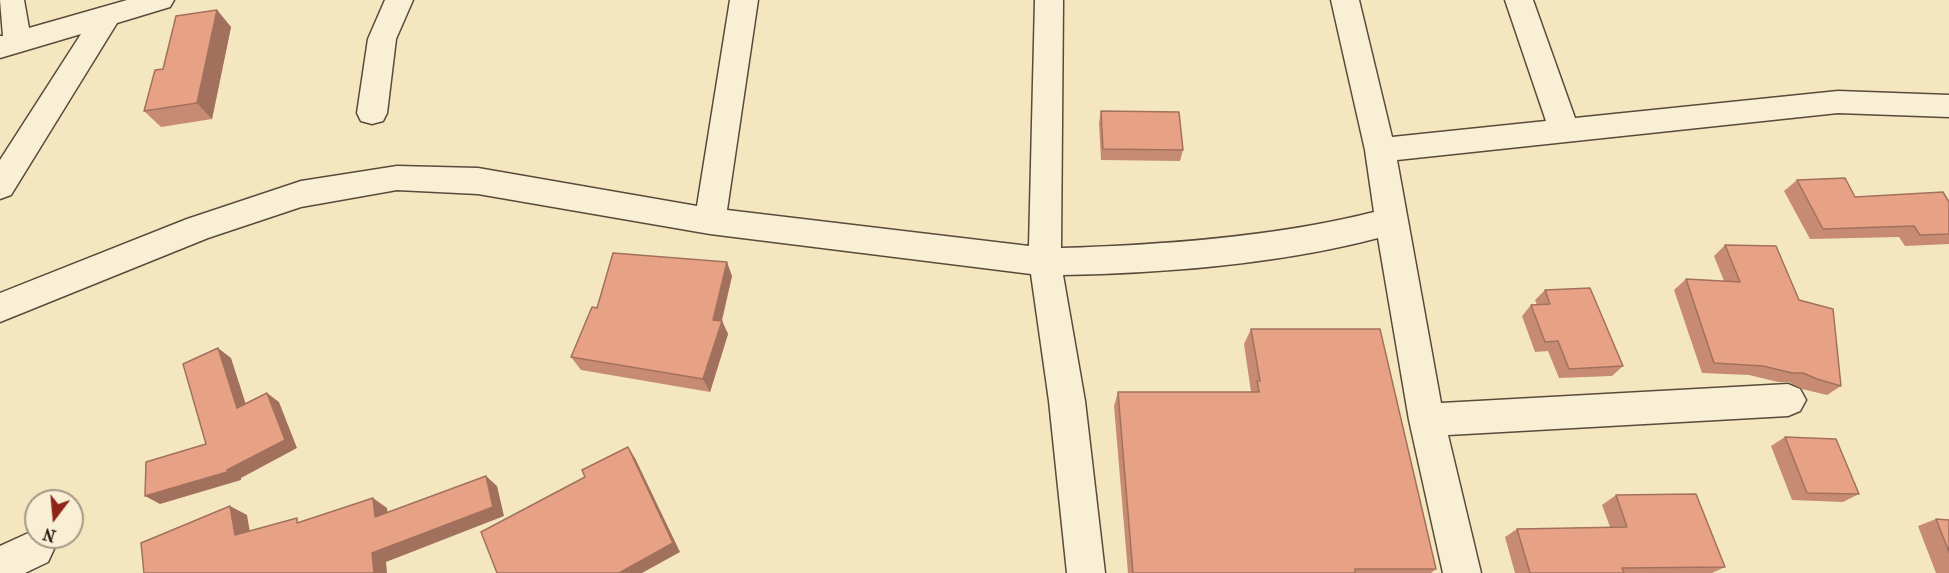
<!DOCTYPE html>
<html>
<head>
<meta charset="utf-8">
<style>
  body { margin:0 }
  #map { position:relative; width:1949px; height:573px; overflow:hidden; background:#f4e7bf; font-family:"IM FELL French Canon",serif }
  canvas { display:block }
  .north { position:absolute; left:24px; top:489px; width:60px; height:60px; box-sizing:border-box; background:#f8efd5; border:2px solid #a49886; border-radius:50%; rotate:196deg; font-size:16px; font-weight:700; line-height:24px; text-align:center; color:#261610 }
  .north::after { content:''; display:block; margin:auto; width:21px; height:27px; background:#8f2418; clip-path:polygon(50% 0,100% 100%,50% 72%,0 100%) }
</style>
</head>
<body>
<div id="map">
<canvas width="1949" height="573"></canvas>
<div class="north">N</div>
</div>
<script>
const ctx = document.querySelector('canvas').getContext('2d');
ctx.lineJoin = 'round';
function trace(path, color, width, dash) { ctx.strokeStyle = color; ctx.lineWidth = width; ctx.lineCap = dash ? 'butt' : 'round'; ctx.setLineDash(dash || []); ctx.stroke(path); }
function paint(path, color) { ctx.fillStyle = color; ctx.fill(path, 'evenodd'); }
const minor = new Path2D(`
  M0,0H24L29,28L127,0H174L170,7L117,23L11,195L0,199V160L81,34L0,58V36H3Z
  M385,0H413L396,39L387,113L383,121L372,124L361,121L357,113L368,39Z
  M730,0H758L727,210L1029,246L1035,0H1063L1061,248C1162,245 1276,237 1374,212L1365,150L1331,0H1359L1392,137L1546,121L1505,0H1533L1575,118L1838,91L1949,95V117L1838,113L1397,160L1441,403L1788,384L1800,389L1806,400L1800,411L1788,416L1448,435L1481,573H1443L1409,420L1378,238C1279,264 1166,273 1063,275L1085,401L1105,573H1067L1049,401L1031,274L710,234L478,194L397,190L301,207L208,238L0,322V293L187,219L301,181L397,166L478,168L697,206Z
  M35,530L36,537H49L54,549L48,562L25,573H0V546Z`);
const wall = new Path2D(`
  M217,10L231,27L212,119L161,127L144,111L163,69Z
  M1101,111L1183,150L1180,161L1101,160L1099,123Z
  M1797,180L1855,197L1949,202V244L1905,246L1899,237L1810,239L1784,191Z
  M1725,245L1799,300L1841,386L1827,395L1802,389L1789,382H1778L1749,375L1702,373L1674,290L1686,279L1724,281L1714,256Z
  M732,276L722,321L728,334L710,392L581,370L571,357L597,308Z
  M1545,290L1623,366L1612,376L1559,378L1548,351L1535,352L1522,316L1531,305H1537L1535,300Z
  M1251,329L1436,569L1431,573H1128L1114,406L1118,392H1251L1244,344Z
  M1785,437L1859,494L1843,502L1792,500L1771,446Z
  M1616,495L1725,567L1712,573H1515L1505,537L1517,529L1610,527L1602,505Z
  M1936,519L1949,520V573H1936L1918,526Z`);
const shadedWall = new Path2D(`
  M217,10L231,27L212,119L197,103Z
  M727,262L732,276L719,331L722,321L728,334L710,392L703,379L713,320Z
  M218,348L231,358L250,417L237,408Z
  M267,393L279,402L297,448L241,478V480L160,504L145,496L227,470Z
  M628,447L635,458L680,552L642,573H619Z
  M486,476L497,486L504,516L386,562L387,573H374L372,553Z
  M373,498L387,508L389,526L375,517Z
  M230,506L247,515L252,544L235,535Z`);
const building = new Path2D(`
  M217,10L197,103L144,111L155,70L163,69L176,16Z
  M1101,111L1179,112L1183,150L1103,149Z
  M1845,178L1855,197L1943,192L1949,202V234L1920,235L1914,226L1823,229L1797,180Z
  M1725,245L1776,246L1799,300L1833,309L1841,386L1817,379L1803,373H1792L1763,366L1714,363L1686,279L1740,282Z
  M613,253L727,262L713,320L722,321L703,379L571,357L592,307L597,308Z
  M1590,288L1623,366L1569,369L1558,341L1545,342L1531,305L1550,304L1545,290Z
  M1251,329H1380L1436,569H1355V573H1133L1118,392H1259L1257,381H1260Z
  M218,348L237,408L267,393L285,440L227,470V472L145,496L146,462L206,444L183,364Z
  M1785,437L1836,439L1859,494L1807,493Z
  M628,447L673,543L619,573H497L481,532L585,477L582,470Z
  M486,476L493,507L372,553L374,573H144L141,543L230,506L235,535L297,518V523L373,498L375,517Z
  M1696,494L1725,567L1622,568L1624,573H1530L1517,529L1627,527L1616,495Z
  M1936,519L1949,520V552Z`);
trace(minor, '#5a4a3c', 3);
paint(minor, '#f8efd5');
paint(wall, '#c78b73');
paint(shadedWall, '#a2715e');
paint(building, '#e7a286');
trace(building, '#a2715e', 1.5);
</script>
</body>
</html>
